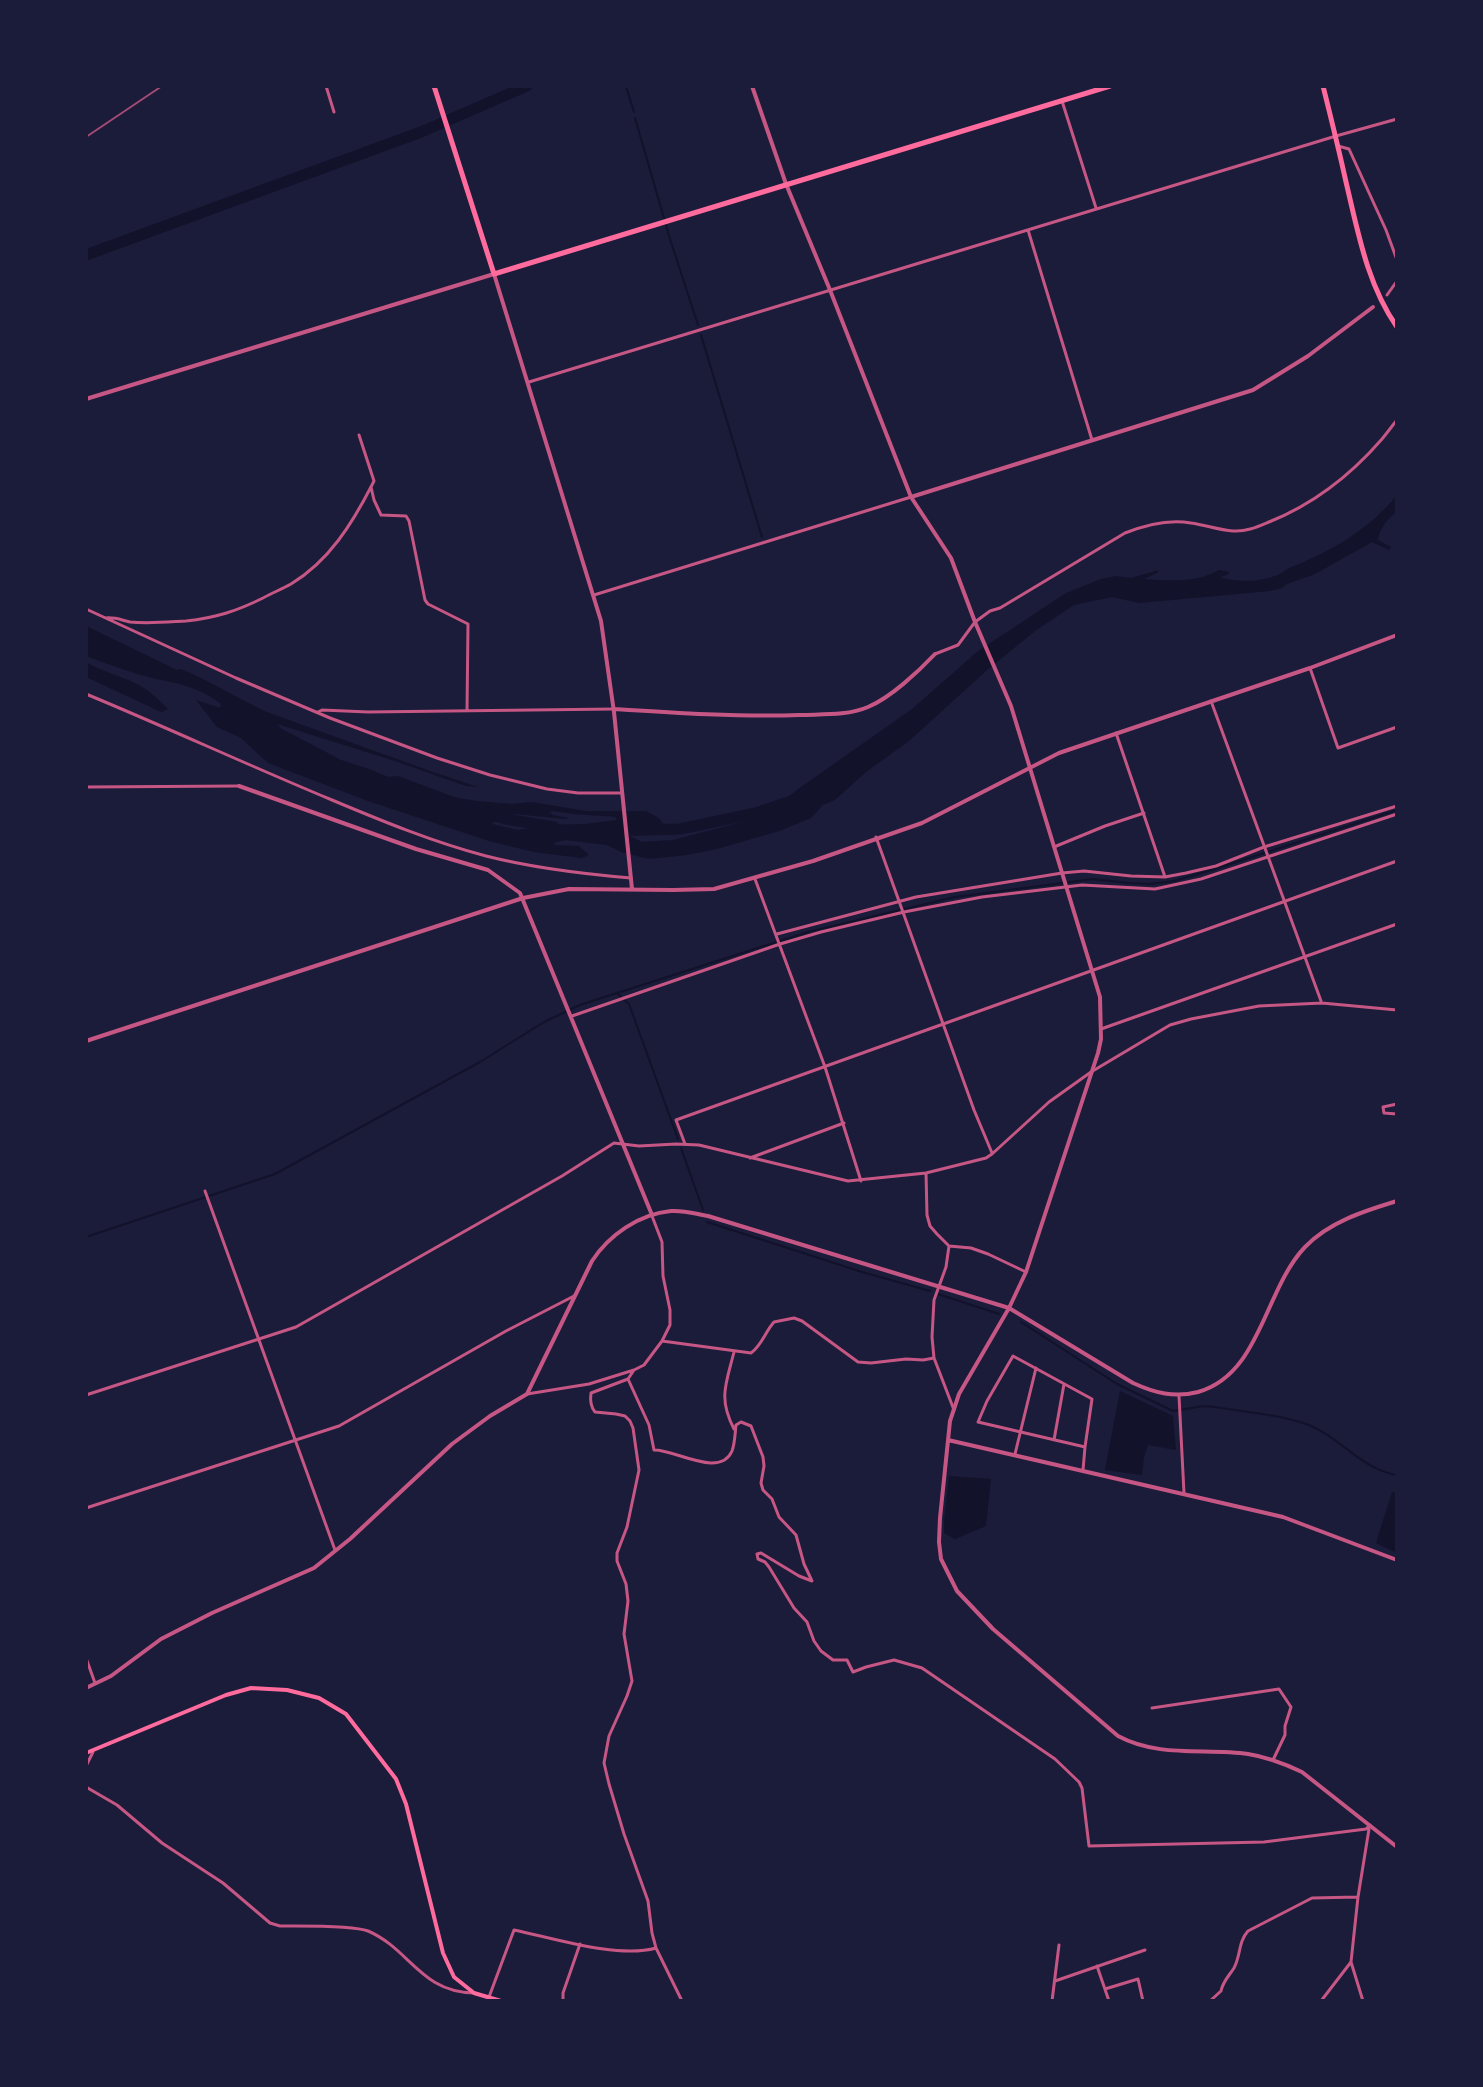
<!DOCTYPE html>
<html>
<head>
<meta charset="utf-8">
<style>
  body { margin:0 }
  #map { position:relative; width:1483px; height:2087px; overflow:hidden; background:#1b1b3a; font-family:Raleway,sans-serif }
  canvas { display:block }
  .frame { position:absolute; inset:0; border:88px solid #1b1b3a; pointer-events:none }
</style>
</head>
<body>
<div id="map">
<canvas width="1483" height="2087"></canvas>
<div class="frame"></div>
</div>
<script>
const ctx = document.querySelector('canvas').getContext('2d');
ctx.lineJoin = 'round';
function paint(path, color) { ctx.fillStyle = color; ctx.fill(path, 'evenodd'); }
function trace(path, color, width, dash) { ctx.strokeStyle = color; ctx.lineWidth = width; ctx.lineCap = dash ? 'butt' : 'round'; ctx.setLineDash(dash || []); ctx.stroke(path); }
const water = new Path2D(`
  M1397,495V513C1388,516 1379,531 1378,540L1391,547L1389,550L1372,542L1315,574L1287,584L1282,588L1270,591L1139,603L1112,597L1074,605L1035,631L986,671L909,741L866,772L835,800L823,805L811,818L779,831L717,849L687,855L649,859L621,852L607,845L566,840L553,843L555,845L579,846L589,855L581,858L534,852L489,841L368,801L268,763L241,738L217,727L196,700L220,708L221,704C198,686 178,684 152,678C129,672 108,664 86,656V626L177,670L181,669L199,677L264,711L430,771L478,787L466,786L395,761L277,724L282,729L341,760L372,770L388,777L398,776L454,797L476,801L512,804L532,802L586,811H646L659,818L665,826C647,827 634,824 617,830L642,842L673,840L742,822L774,811L794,792L912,709L978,651L1066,593L1101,579L1116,576L1131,578L1159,570L1157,573L1144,579C1169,581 1198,583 1219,570L1229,572V574L1221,577L1222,578C1230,580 1238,581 1247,581C1256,581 1270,578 1278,575C1282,573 1285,570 1289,568C1330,552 1369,530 1397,495ZM553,811C574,815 595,815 615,817L617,820L585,824L546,825L518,830L492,824L502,814L510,816L514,814L565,819L569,818L553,815L549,812Z
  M86,662C102,672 122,676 139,685C150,691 159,700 168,709L161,712L86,677Z
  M1120,1391L1173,1416L1176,1450L1148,1445L1144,1457L1142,1475L1105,1470Z
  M949,1476L991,1479L986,1526L955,1539L944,1533V1521Z
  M1392,1492L1397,1493V1553L1376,1543Z`);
const stream = new Path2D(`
  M626,86L634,112
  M635,118L670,239L698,325
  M701,335L762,537
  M618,994L629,1004L678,1139
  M681,1148L703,1210
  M707,1222L862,1272L930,1291
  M86,1237L275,1174L480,1062L544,1022L580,1005L617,993L808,932L955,897L1093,879L1128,883L1150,884L1174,881L1215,869L1397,810
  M938,1294L999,1314
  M1021,1322L1117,1384L1173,1411L1204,1406L1215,1407C1244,1412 1278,1414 1306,1424C1338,1435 1362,1470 1397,1475`);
const river = new Path2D(`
  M86,255L421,132L527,86
  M485,812L506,819L554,827
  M607,831L680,829L756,813L794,800`);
const minor = new Path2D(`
  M326,86L334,112
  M1062,101L1096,208
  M1338,146L1349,149L1386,230L1397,260
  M1028,230L1092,440
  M1387,295L1397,281
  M529,382L1336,136L1397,119
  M371,487L374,500L381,515L406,516L409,521L425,600L428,604L468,624L467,711
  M594,595L911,497
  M86,609L236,678L330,718L437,758L490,775L547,789L578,793H622
  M106,618C115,617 121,620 130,622C148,624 168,622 186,621C215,618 237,611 263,598C272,593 282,589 291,584C329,561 352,524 372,485L374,481L359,435
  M935,654L958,645L975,622L990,611L1000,608L1125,533C1145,525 1170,519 1191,523C1206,525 1218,530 1233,531C1246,532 1257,527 1269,522C1314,504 1350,476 1382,439C1387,433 1392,426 1397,420
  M1310,668L1338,748L1397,727
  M86,694C168,728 250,766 332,800C382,821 433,842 486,856C533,868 583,874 631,878
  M1211,701L1321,1001
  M318,712L322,710L368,712L614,709
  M1116,733L1165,877
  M86,787L238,786
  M876,837L974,1110L992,1153
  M1054,847L1105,826L1144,813
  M755,879L825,1067L861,1181
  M777,934L916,897L1062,873L1084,871L1131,876L1165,877L1186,873L1216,866L1264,847L1397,806
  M572,1016L780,944L821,932L904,912L982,897L1082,885L1155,889L1201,879L1397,814
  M1397,1028V1053
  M1101,1029L1397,924
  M1397,1104L1383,1107L1384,1113L1397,1114
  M685,1144L676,1120L1397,861
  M750,1158L844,1123
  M926,1173L986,1158L992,1154L1049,1102L1091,1072L1170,1025L1191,1019L1259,1006L1322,1003L1397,1010
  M205,1191L335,1550
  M949,1246L946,1267L934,1300L932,1337L934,1358L954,1410
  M662,1341L751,1353C762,1345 765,1332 774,1322L794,1318L802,1321L858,1362L871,1363L906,1359L923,1360L934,1358
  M734,1352C726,1384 718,1398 734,1429
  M634,1370L628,1379L649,1425L654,1450C674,1449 720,1479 732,1451C735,1443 735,1433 736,1425L741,1422L751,1426L763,1457L764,1466L761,1483L763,1490L772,1499L779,1517L796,1535L804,1564L812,1581L799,1576L761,1553L757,1554L758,1559L765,1562L769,1567L794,1608L807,1622L814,1641L821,1651L833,1660H847L853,1672L866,1667L894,1660L922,1668L1055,1759L1079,1782L1082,1788L1089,1846L1264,1842L1366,1829L1370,1825
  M628,1379L591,1393C590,1400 590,1406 595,1412L616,1414L625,1416L630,1421L633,1428L639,1470L627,1527L617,1553V1561L626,1584L628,1601L624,1634L632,1681L627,1696L609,1736L604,1763L609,1784L624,1834L648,1901L652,1933L656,1948L682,2001
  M527,1394L589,1384L634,1370L644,1365L662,1341L670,1325V1310L663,1276L662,1242L652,1216
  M86,1395L296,1327L562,1176L614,1143L639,1146L676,1144L699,1145L848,1181L926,1173L927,1215L930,1226L937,1234L949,1246L971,1248L988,1254L1026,1272
  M1179,1396L1184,1493
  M1054,1440L1064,1384
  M1015,1454L1036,1368
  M1083,1470L1085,1447L1092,1399L1013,1356L987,1401L978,1422L1085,1447
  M86,1508L339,1426L506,1331L574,1296
  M86,1658L95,1683
  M1152,1708L1279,1689L1291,1707L1285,1726V1735L1273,1760
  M86,1766L93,1752
  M86,1787L117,1805L162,1843L223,1883L270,1923L280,1926C299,1926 353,1925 368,1931C410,1949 420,1992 474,1993
  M1351,1962L1363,2001
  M1097,1966L1109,2001
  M1055,1981L1145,1950
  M1105,1989L1138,1979L1143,2001
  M489,1997L514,1930C553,1938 618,1959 656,1948
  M563,2001V1993L580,1944
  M1052,2001L1059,1945
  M1210,2001L1221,1991C1223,1981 1229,1976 1234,1968C1241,1955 1238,1942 1248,1931L1312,1898L1358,1897
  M1321,2001L1351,1962L1358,1897L1369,1829`);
const tertiary = new Path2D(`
  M752,86L786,184L830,290L911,497L951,558L975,622L1011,706L1100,997L1101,1039L1098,1053L1026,1272L1009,1308L959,1394L950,1421L940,1518L939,1542L941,1559L957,1591L993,1629L1118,1736C1159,1758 1205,1748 1248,1754C1268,1757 1285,1764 1302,1772L1397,1847
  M86,399L494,274L601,621L614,712L632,889
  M911,497L1253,390L1308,356L1373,307
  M614,709C676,713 738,717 800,715C822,714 847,716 868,707C890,698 918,672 935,654
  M239,786L416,849L488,870L520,893L652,1215
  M86,1041L523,898L569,889L673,890L714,889L813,861L922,823L1059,753L1310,668L1397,635
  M948,1440L1283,1517L1397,1560
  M86,1688L111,1676L161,1639L212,1613L314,1568L350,1539L452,1444L490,1416L527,1394L592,1261C609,1235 639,1214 671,1211C684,1210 696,1214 708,1216L1009,1308L1133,1383C1155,1393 1174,1398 1198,1392C1261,1374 1264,1290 1305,1247C1329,1222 1364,1211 1397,1201`);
const secondary = new Path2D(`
  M86,1753L226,1695L251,1688L287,1690L319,1698L346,1714L396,1779L406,1804L443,1953L454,1977L474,1993L501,2001`);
const trunk = new Path2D(`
  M434,86L494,274L1110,86
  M1323,86C1331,118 1339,150 1346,182C1358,232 1367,284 1397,327`);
const rail = new Path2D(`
  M86,137L162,86`);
paint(water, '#12122b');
trace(stream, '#12122b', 2);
trace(river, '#12122b', 11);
trace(minor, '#c65784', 3);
trace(tertiary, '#c65784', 4);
trace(secondary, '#ff6b9d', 4);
trace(trunk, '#ff6b9d', 5);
trace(rail, '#a44b75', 2);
</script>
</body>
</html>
